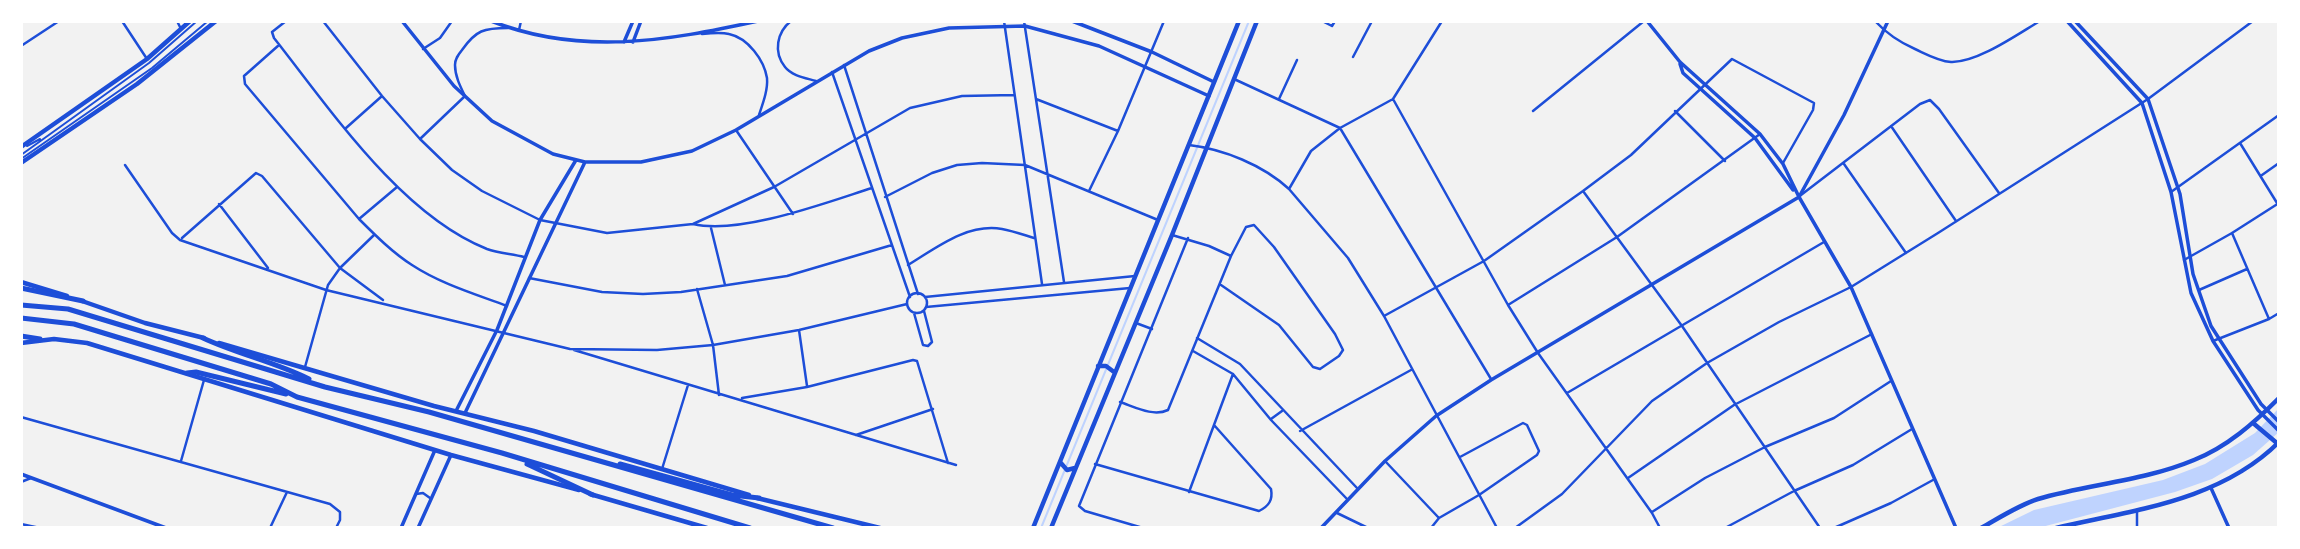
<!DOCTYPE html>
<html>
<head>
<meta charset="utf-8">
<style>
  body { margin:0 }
  #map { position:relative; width:2300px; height:549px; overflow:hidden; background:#f2f2f2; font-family:Rubik,sans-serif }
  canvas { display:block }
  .frame { position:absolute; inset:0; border:23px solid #fff; pointer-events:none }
</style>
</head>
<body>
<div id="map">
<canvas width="2300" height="549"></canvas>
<div class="frame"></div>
</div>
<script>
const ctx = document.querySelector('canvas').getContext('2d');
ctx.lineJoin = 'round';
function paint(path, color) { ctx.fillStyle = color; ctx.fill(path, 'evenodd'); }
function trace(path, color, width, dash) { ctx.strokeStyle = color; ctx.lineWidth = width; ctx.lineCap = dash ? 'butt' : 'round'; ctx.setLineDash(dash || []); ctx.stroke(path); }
const water = new Path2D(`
  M2279,408V432L2253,455L2212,479L2175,492L2038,528H1997L2034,510L2163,480L2205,464L2255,433Z`);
const stream = new Path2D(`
  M1041,528L1249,21`);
const service = new Path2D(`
  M27,146L40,139
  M21,155L149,63L197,21
  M21,159L152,68L208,21`);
const minor = new Path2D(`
  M122,21L147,59
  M177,21L181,29
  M286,21L272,32L274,38C330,109 401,215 487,249C498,253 512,254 524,257
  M323,21L382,96L420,139L452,170L482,191L540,220L607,233L693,224L774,187L910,108L962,96L1014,95
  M791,21C777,32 773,52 785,67C792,76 806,78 816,81
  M1004,21L1042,284
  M1024,21L1064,282
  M1322,21L1332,26L1335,21
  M1875,21C1887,34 1899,42 1915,49C1926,54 1938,61 1951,62C1977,63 2018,34 2040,21
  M519,30L521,21
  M702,34C711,33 721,32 729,34C748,38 764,60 767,78C768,90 763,103 759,115
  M279,45L244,76L245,84L359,219C375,235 393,253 412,265C441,284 475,294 507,306
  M21,46L59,21
  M423,49L440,38L452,21
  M1353,57L1372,21
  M844,65L918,294
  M832,72L910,297
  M1234,79L1340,128L1491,379
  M1036,99L1118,131
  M1279,99L1297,60
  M1393,99L1508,305L1538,353L1652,513L1660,528
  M1533,111L1644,21
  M1675,111L1725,161
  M1891,126L1956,221
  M346,128L382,96
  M736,130L793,214
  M420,139L465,96C460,86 455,76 455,65C455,59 458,55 462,50C476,30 484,28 508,28
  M2240,143L2277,203
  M1189,145C1223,149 1263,165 1289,189L1348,258L1384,316L1497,528
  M1844,164L1906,253
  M125,165L172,233L180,240L326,290L570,349L657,350L713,345L799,330L907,304
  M2262,175L2279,163
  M1289,189L1311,151L1340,128L1393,99L1442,21
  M1089,191L1118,131L1164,21
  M1583,191L1682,326L1820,528
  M2171,192L2279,115
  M1801,195L1920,104L1930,100L1939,109L1999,193
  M885,197L932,173L957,165L982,163L1025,165L1158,220
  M219,204L268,268
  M359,219L397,187
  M693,224C740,235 825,203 872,188
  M711,228L725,285
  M2232,233L2269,319
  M1172,235L1209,246L1231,256
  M182,238L256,173L262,176L340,268L383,300
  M2184,260L2232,233L2279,203
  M908,265C936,248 967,223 1002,229C1013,231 1024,235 1034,238
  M529,278L602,292L643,294L681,292L787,276L892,245
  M697,289L713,345L719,395
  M2199,290L2247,269
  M907 303a10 10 0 1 1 20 0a10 10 0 1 1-20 0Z
  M925,297L1135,276
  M1508,305L1617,237L1760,134
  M926,307L1130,288
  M914,313L923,345L928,346L932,342L924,311
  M1384,316L1484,261L1583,191L1631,155L1732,59L1814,103L1813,110L1783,163
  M1136,323L1152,329
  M799,330L807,386
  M1197,338L1240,364L1357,488
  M2213,341L2269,319L2279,313
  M574,350L956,465
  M1193,351L1233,374L1271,420L1347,499
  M305,367L328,285L340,268L374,235
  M1567,393L1824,242
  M742,398L807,387L913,360L917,361L948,463
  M1120,402C1135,407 1153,417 1168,410L1231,256L1246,227L1254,225L1274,247L1335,334L1343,350L1339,356L1320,369L1313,367L1279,325L1221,285
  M21,417L330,504L340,512V520L336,528
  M1271,419L1282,411
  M1300,431L1411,370
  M856,435L933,409
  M181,461L204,380
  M1385,461L1438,517
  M1095,464L1259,511C1269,506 1273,500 1271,489L1214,425
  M662,469L688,385
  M1628,478L1734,405L1872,334
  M21,482L31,478
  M1189,492L1233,374
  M416,494L423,493L430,498
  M2137,510V528
  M1652,512L1705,478L1765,447L1834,418L1891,381
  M1337,513L1368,528
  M21,524L40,528
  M270,528L287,492
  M1143,528L1085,511L1079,506L1188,238
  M1431,528L1439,518L1479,495L1537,455L1539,451L1527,425L1523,423L1460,457
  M1515,528L1562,494L1652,401L1707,363L1779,322L1851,287L1938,233L2148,99L2253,21
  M1725,528L1794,491L1853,465L1912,429
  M1834,528L1891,503L1933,480`);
const tertiary = new Path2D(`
  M402,21L454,86L492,121L553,154L585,162H641L692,151L736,130L869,51L902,38L949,28L1025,26L1099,46L1209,96
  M491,21C580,56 667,41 758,21
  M1072,21L1152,52L1214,82
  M1647,21L1680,62L1760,134L1783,164L1799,197L1851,287L1956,528
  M2067,21L2142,103L2171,192L2191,293L2213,341L2258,410L2279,431
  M2075,21L2148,99L2180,194L2193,274L2211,326L2261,404L2279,422
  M624,42L633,21
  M633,42L641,21
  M1680,64L1683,73L1755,138L1793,190
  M456,411L497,330L540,220L576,160
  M465,413L585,162
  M21,474L166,528
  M2211,488L2229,528
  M401,528L435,450
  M418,528L451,455
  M1321,528L1385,461L1436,416L1491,380L1799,197L1844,115L1888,21`);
const secondary = new Path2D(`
  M21,282L67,296
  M82,301L145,323L204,338
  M21,343L54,339L87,343L451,455L579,490
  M219,343L434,406L534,431L749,495
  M1098,366H1106L1114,372
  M2253,423L2278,444
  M1060,462L1067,470L1075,468
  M590,494L707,528
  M757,498L880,528
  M1033,528L1239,21
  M1051,528L1172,235L1257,21
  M1981,528C1999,518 2019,505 2038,499C2089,484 2144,481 2194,460C2227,447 2254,423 2279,398
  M2056,528C2133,510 2220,501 2279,442`);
const primary = new Path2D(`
  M21,147L147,59L190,21
  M21,163L137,84L216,21`);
const trunk = new Path2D(`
  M21,288L83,301
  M21,305L68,309L325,387L429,412L833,528
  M21,318L74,324L271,384L297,397L502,453L750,528
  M21,336L40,339
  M203,338C237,354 275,362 309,379
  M187,373L196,372L286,394
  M527,464L593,495
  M620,464L732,495L759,498`);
paint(water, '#bfd3fe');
trace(stream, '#bfd3fe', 2);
trace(service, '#1d4ed8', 2);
trace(minor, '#1d4ed8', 2.5);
trace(tertiary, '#1d4ed8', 3.5);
trace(secondary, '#1d4ed8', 4.5);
trace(primary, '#1d4ed8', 4.5);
trace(trunk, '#1d4ed8', 5);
</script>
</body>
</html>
